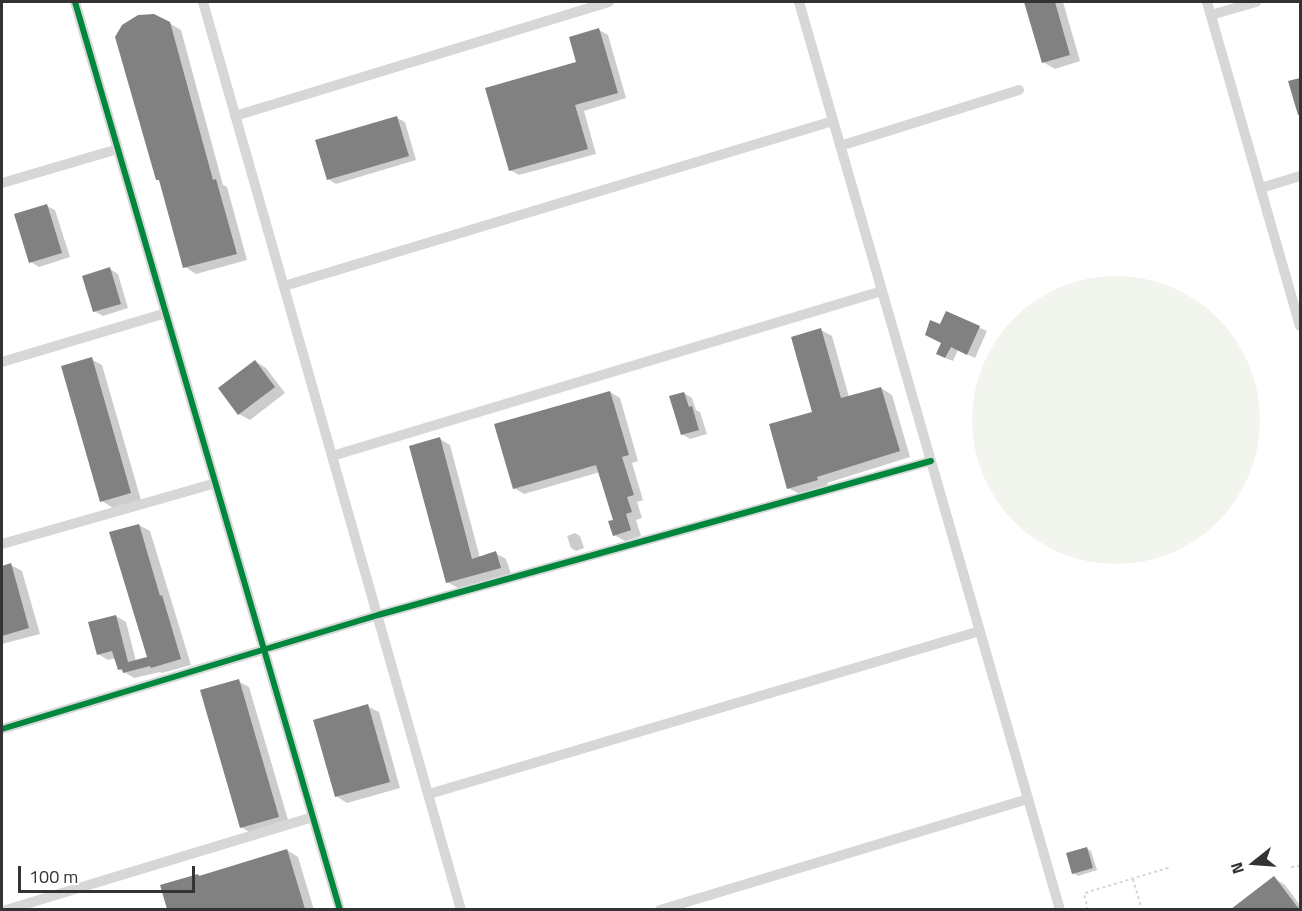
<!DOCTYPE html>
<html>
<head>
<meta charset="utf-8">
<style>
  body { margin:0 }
  #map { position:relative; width:1302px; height:911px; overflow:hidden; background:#fff; font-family:"Titillium Web",sans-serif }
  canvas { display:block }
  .frame { position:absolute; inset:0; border:3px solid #333; pointer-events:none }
  .north { position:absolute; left:1224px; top:833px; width:60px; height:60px; -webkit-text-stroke:4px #fff; paint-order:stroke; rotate:253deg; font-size:16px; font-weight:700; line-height:24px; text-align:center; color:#333 }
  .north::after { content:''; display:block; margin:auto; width:21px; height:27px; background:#333; clip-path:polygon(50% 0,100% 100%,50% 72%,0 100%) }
  .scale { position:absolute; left:18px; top:866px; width:177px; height:27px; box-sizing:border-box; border:3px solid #333; border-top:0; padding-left:8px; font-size:18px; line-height:21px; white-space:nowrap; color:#333; -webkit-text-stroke:4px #fff; paint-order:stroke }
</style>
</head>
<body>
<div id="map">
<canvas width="1302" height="911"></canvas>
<div class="frame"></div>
<div class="north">N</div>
<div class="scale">100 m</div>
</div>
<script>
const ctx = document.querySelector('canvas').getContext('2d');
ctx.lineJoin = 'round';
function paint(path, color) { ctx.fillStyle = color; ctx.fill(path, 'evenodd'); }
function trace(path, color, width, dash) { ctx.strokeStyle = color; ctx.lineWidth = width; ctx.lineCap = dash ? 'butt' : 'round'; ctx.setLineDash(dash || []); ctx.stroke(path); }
const green = new Path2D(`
  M972 420a144 144 0 1 1 288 0a144 144 0 1 1-288 0Z`);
const shadow = new Path2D(`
  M1026,2H1063L1080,61L1055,69L1043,62Z
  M169,23L181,30L223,185L227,187L247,260L196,274L185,267L160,181L157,179Z
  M599,30L608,35L626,98L584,111L596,154L519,175L510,170Z
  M1300,79V119L1290,82Z
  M397,118L405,122L416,160L336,184L328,179Z
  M47,206L55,210L70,257L39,267L31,262Z
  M110,269L118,274L128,308L103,316L94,311Z
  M947,313L987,331L975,358L958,350L953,361L945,358L941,326Z
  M821,330L832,336L849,397L881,388L892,395L910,457L827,483L828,486L800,494L788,488L814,413Z
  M91,359L102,365L141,500L113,508L102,501Z
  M255,361L266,368L285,393L250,420L239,414Z
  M610,392L620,398L638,461L632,463L643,500L637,502L642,518L636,520L641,536L625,541L614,535L615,521L600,472L524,494L514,488Z
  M684,393L692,398L696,410L700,412L707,434L690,439L682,434Z
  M440,439L450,445L480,558L495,553L506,559L511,574L458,588L447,582Z
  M139,525L150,531L191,665L162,673L160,672L134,678L119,669L116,658L108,660L98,654L116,616L126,622L136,661L149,658Z
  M575,533L580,536L584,548L576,551L571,548L567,536Z
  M11,565L22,571L40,634L2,644V567Z
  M238,681L249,687L289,823L252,834L241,827Z
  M367,706L379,712L400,788L347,803L336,796Z
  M1086,848L1091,851L1097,870L1078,876L1073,873Z
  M287,850L298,857L314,910H169L161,886L198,875L202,877Z
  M1274,878L1285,885L1300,905V910H1233Z`);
const building = new Path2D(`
  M1024,2H1055L1070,55L1042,63Z
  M154,14L170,22L213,180L216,179L237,254L183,268L159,180H156L115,37L122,25L138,15Z
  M599,28L618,93L575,105L588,149L509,171L485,88L576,62L569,37Z
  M1300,78V115H1298L1288,81Z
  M397,116L409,156L327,180L315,140Z
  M47,204L62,253L29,263L14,214Z
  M110,267L121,304L93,312L82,276Z
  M946,311L980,326L967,355L951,347L945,358L936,354L941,343L925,335L930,320L940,324Z
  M821,328L841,398L881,387L900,451L817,477L818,480L787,489L769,424L812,412L791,337Z
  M92,357L131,493L100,502L61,366Z
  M255,360L275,387L238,415L218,388Z
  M610,391L629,455L622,457L634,495L627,497L632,512L626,514L631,530L613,536L608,521L613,520L596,465L513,489L494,424Z
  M684,392L689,407L692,406L699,430L681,435L669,396Z
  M440,437L472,559L496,551L501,568L446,583L409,446Z
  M139,524L160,596L162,595L181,659L151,668L150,666L123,673L122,669L118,670L112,651L97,655L88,622L116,615L128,662L147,657L109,532Z
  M11,563L29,628L2,636V566Z
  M239,679L279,817L240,828L200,690Z
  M368,704L390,782L335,797L313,720Z
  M1087,847L1093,868L1072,874L1066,853Z
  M287,849L305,909H167L160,885L198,874L199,876Z
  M1274,876L1299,909H1231Z`);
const path = new Path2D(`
  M1291,867L1300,866
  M1133,879L1142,910
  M1088,910L1084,894L1088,892L1171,867`);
const street = new Path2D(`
  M75,2L340,910
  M203,2L461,910
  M799,2L1060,910
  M1207,2L1300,326
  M1211,15L1256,2
  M235,116L609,2
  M840,146L1019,90
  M2,183L118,149
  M1261,188L1300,176
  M284,286L833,121
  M2,362L166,313
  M332,456L882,291
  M2,544L216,483
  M2,729L378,615L931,461
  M429,794L980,631
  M6,910L313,817
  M660,910L1028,799`);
const cycleway = new Path2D(`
  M75,2L340,910
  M2,729L378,615L931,461`);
paint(green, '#f1f5ed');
paint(shadow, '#0003');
paint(building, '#818181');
trace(path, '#d6d6d6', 2, [3, 3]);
trace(street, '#d7d7d7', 10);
trace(cycleway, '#00873e', 6);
</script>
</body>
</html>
